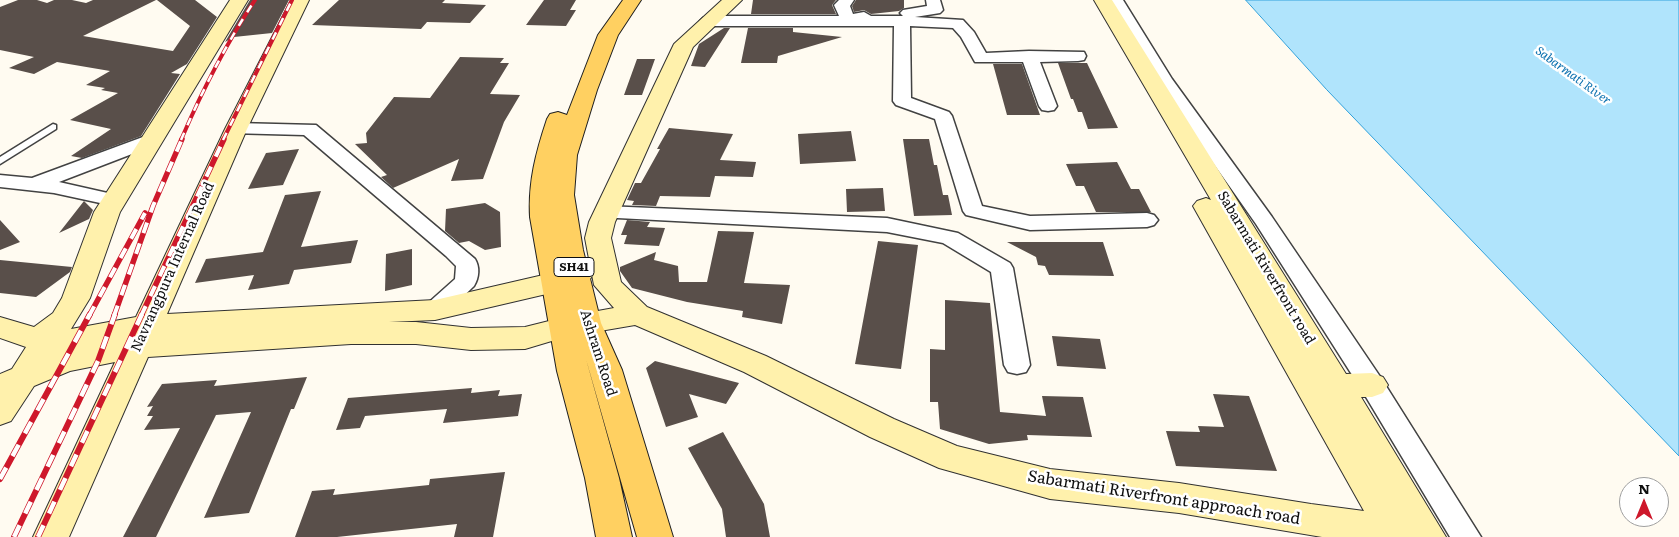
<!DOCTYPE html>
<html>
<head>
<meta charset="utf-8">
<style>
  body { margin:0 }
  #map { position:relative; width:1679px; height:537px; overflow:hidden; background:#fffbf1; font-family:Literata,serif }
  canvas { display:block }
  .north { position:absolute; left:1619px; top:477px; width:50px; height:50px; box-sizing:border-box; background:#fff; border:1px solid #9f9f9f; border-radius:50%; rotate:0deg; font-size:14px; font-weight:700; line-height:20px; text-align:center; color:#0f0f0f }
  .north::after { content:''; display:block; margin:auto; width:18px; height:22px; background:#ce182b; clip-path:polygon(50% 0,100% 100%,50% 72%,0 100%) }
</style>
</head>
<body>
<div id="map">
<canvas width="1679" height="537"></canvas>
<div class="north">N</div>
</div>
<script>
const ctx = document.querySelector('canvas').getContext('2d');
ctx.lineJoin = 'round';
function paint(path, color) { ctx.fillStyle = color; ctx.fill(path, 'evenodd'); }
function trace(path, color, width, dash) { ctx.strokeStyle = color; ctx.lineWidth = width; ctx.lineCap = dash ? 'butt' : 'round'; ctx.setLineDash(dash || []); ctx.stroke(path); }
function drawText(font, color, halo, rows, align = 'center') {
  ctx.font = font + ' Literata,serif'; ctx.lineWidth = 5; ctx.setLineDash([]); ctx.textBaseline = 'middle'; ctx.strokeStyle = halo; ctx.fillStyle = color; for (const [text, x, y, turn = 0] of rows) {
    ctx.save(); ctx.translate(x, y); ctx.rotate((+turn || 0) * Math.PI / 180); ctx.textAlign = isNaN(turn) ? turn : align; if (halo) ctx.strokeText(text, 0, 0); ctx.fillText(text, 0, 0); ctx.restore();
  }
}
const water = new Path2D(`
  M1246,0H1679V456L1327,90Z`);
const building = new Path2D(`
  M18,0H37L47,3L54,0H72L86,3L93,0H156L83,36L173,51L190,26L157,0H195L217,17L187,64L171,73L180,74L141,136L82,158L71,156L111,129L70,120L118,93L101,90L105,88L86,85L110,71L57,62L34,74L9,68L34,57L0,50V7Z
  M250,0H289L272,33L234,37L225,42Z
  M339,0H445L442,3L486,5L470,23L427,22L421,29L312,25Z
  M544,0H576L570,10H576L566,26L526,25Z
  M753,0H836L832,5L836,14H751Z
  M856,0H904V8L899,11L871,14L864,10L854,12L852,6Z
  M724,28H730L705,67L691,66L699,44Z
  M748,28H793V32L842,37L778,56L777,63H741Z
  M460,57L504,58L500,63H509L490,94L520,95L504,122L483,179L451,181L459,159L393,188L381,177L387,175L355,144L367,143L366,133L394,97L430,98Z
  M637,59H655L642,95H624Z
  M1058,63H1087L1118,128L1088,129L1082,112H1078L1073,99H1071Z
  M993,64H1022L1040,115H1007Z
  M669,128L733,134L720,160L756,162L753,177L715,176L710,197L660,196L656,206L632,205L634,201L627,200L635,183H641L660,149H657Z
  M851,131L856,161L800,164L798,134Z
  M903,139H929L934,165H937L943,195H948L952,215L914,216Z
  M299,149L283,185L248,189L266,153Z
  M1117,162L1131,189H1139L1151,212H1096L1084,186H1076L1066,164Z
  M883,188L885,211L847,212L846,189Z
  M321,191L301,247L358,240L351,263L294,270L289,284L248,290L254,275L195,283L206,259L263,252L285,195Z
  M84,201L93,210L89,219L59,233Z
  M485,203L500,212L501,247L485,250L469,241L459,243L445,231L446,209Z
  M0,220L20,242L0,250Z
  M627,220L650,222L647,227L665,228L659,246L624,244L627,235H621Z
  M718,231L754,232L744,283L790,285L782,324L742,317L743,311L687,302L632,288L620,271V267L656,252L654,260L678,266L679,282H707Z
  M878,241L918,245L901,369L855,364Z
  M1007,242H1103L1114,276L1049,275L1045,266L1038,265L1036,257Z
  M412,249V285L385,291L386,254Z
  M0,260L72,267L70,272L36,297L0,293Z
  M945,300L990,303L1000,412L1046,416L1042,396L1083,397L1092,437L1027,435L1028,440L989,444L940,429L938,402H930V349L945,350Z
  M1052,336L1100,339L1106,369L1057,366Z
  M655,361L739,383L726,404L689,394L698,417L666,427L646,368Z
  M307,377L294,409H291L249,513L204,518L251,412L216,415L156,537H123L180,428L144,430L153,416H147L153,406L147,407L162,384L217,380L214,386Z
  M472,388L471,393L500,390L498,396L522,394L518,416L443,423L447,409L365,416L360,428L336,430L348,398Z
  M1213,394L1249,396L1277,471L1176,466L1166,431L1200,432L1198,426L1224,427Z
  M723,432L764,504L770,537H726L722,509L688,448Z
  M505,472L493,537H454L457,524L337,537H295L312,491L335,489L333,495L429,485L430,479Z`);
const lane = new Path2D(`
  M53,124L56,125V129L0,164V157Z`);
const street = new Path2D(`
  M839,0H854L850,6L853,14L864,12L871,16H903L900,13L903,10L927,6L926,0H940L943,10L940,13L915,17L963,20L974,32L986,53L1029,51L1084,52L1086,56L1084,60L1078,61L1040,62L1057,106L1054,110L1048,111L1042,110L1039,106L1023,62H975L961,37L953,28L910,26L911,98L949,112L952,116L982,206L1030,216L1147,213L1154,215L1158,220L1154,225L1147,227L1030,230L966,215L963,211L935,119L896,105L893,101L894,26H708L703,24L700,21L703,18L708,16H839L834,5Z
  M1109,0H1123L1172,79L1272,217L1381,378L1481,537H1450L1363,392L1256,224L1155,80Z
  M236,123L316,125L475,259C480,267 479,278 474,286L443,316L435,318L427,316L423,310L427,304L455,279L456,266L446,256L304,135L229,133L227,129L229,125Z
  M151,134L158,136L160,140L158,144L59,182L121,196L124,200L121,204L114,206L54,193L0,187V175L32,178Z
  M605,206L887,218L958,233L1010,263L1013,268L1030,365L1026,372L1017,374L1008,372L1004,365L991,272L943,243L887,232L598,217L595,212L598,207Z`);
const secondary = new Path2D(`
  M230,0H248L120,212L90,298L71,329L136,317L225,129L291,0H309L247,129L167,314L435,300L578,267L588,270L592,276L588,282L555,292L435,320L389,322H416L471,328L525,327L565,317L614,308L594,285L585,238L589,222L674,44L722,0H742L693,47L615,222L611,238L621,282L647,307L766,356L894,419L957,446L1050,469L1179,483L1311,504L1364,511L1193,206L1197,201L1206,198L1211,200L1094,0H1112L1346,374L1372,373L1383,377L1388,385L1383,393L1372,397H1361L1446,537H1322L1179,513L1050,499L939,468L870,437L744,372L635,325L565,337L525,349L471,350L416,344H351L148,357L69,537H33L115,362L70,371L34,386L11,421L0,425V374L12,369L26,347L0,338V317L34,327L53,313L62,298L94,212Z`);
const primary = new Path2D(`
  M623,0H641L618,35L597,90L577,155L574,195L583,250L601,323L622,370L673,537H637L586,359L619,478L632,537H596L585,478L557,371L530,217C528,182 536,152 547,119L550,114L558,112L567,115L598,35Z`);
const railFar2 = new Path2D(`
  M181,140C202,91 226,44 255,0
  M223,140L292,0`);
const railFar1 = new Path2D(`
  M89,316L145,213
  M114,316L153,206L182,139
  M141,316L224,139`);
const rail = new Path2D(`
  M0,479L90,314
  M14,537L98,361L115,314
  M38,537L142,314`);
const farWaternames = [
  ["Sabarmati River",1573,76,36]
];
const shields = [
  [574,267,40]
];
const shieldNames = [
  ["SH41",574,267]
];
const streetNames = [
  ["Navrangpura Internal Road",173,267,-66],
  ["Sabarmati Riverfront road",1266,268,59],
  ["Ashram Road",598,353,72]
];
const nearStreetnames = [
  ["Sabarmati Riverfront approach road",1164,498,9]
];
paint(water, '#b0e4fc');
trace(water, '#2fa0db', 1);
paint(building, '#594f4a');
trace(lane, '#424242', 3);
trace(street, '#424242', 3);
trace(secondary, '#313131', 2);
trace(primary, '#202020', 2);
paint(lane, '#fff');
paint(street, '#fff');
paint(secondary, '#fff1ac');
paint(primary, '#ffd061');
trace(railFar2, '#ce182b', 4);
trace(railFar1, '#ce182b', 5.5);
trace(rail, '#ce182b', 6);
trace(railFar2, '#fff', 2.5, [8]);
trace(railFar1, '#fff', 4, [11]);
trace(rail, '#fff', 4.5, [13]);
drawText('italic 12px', '#0a70af', '#fff', farWaternames);
for (const [x, y, w] of shields) { const box = new Path2D(); box.roundRect(x - w / 2, y - 9.5, w, 19, 4); ctx.fillStyle = '#fff'; ctx.fill(box); trace(box, '#0f0f0f', 1); }
drawText('bold 12px', '#0f0f0f', null, shieldNames);
drawText('14px', '#0f0f0f', '#fff', streetNames);
drawText('16px', '#0f0f0f', '#fff', nearStreetnames);
</script>
</body>
</html>
